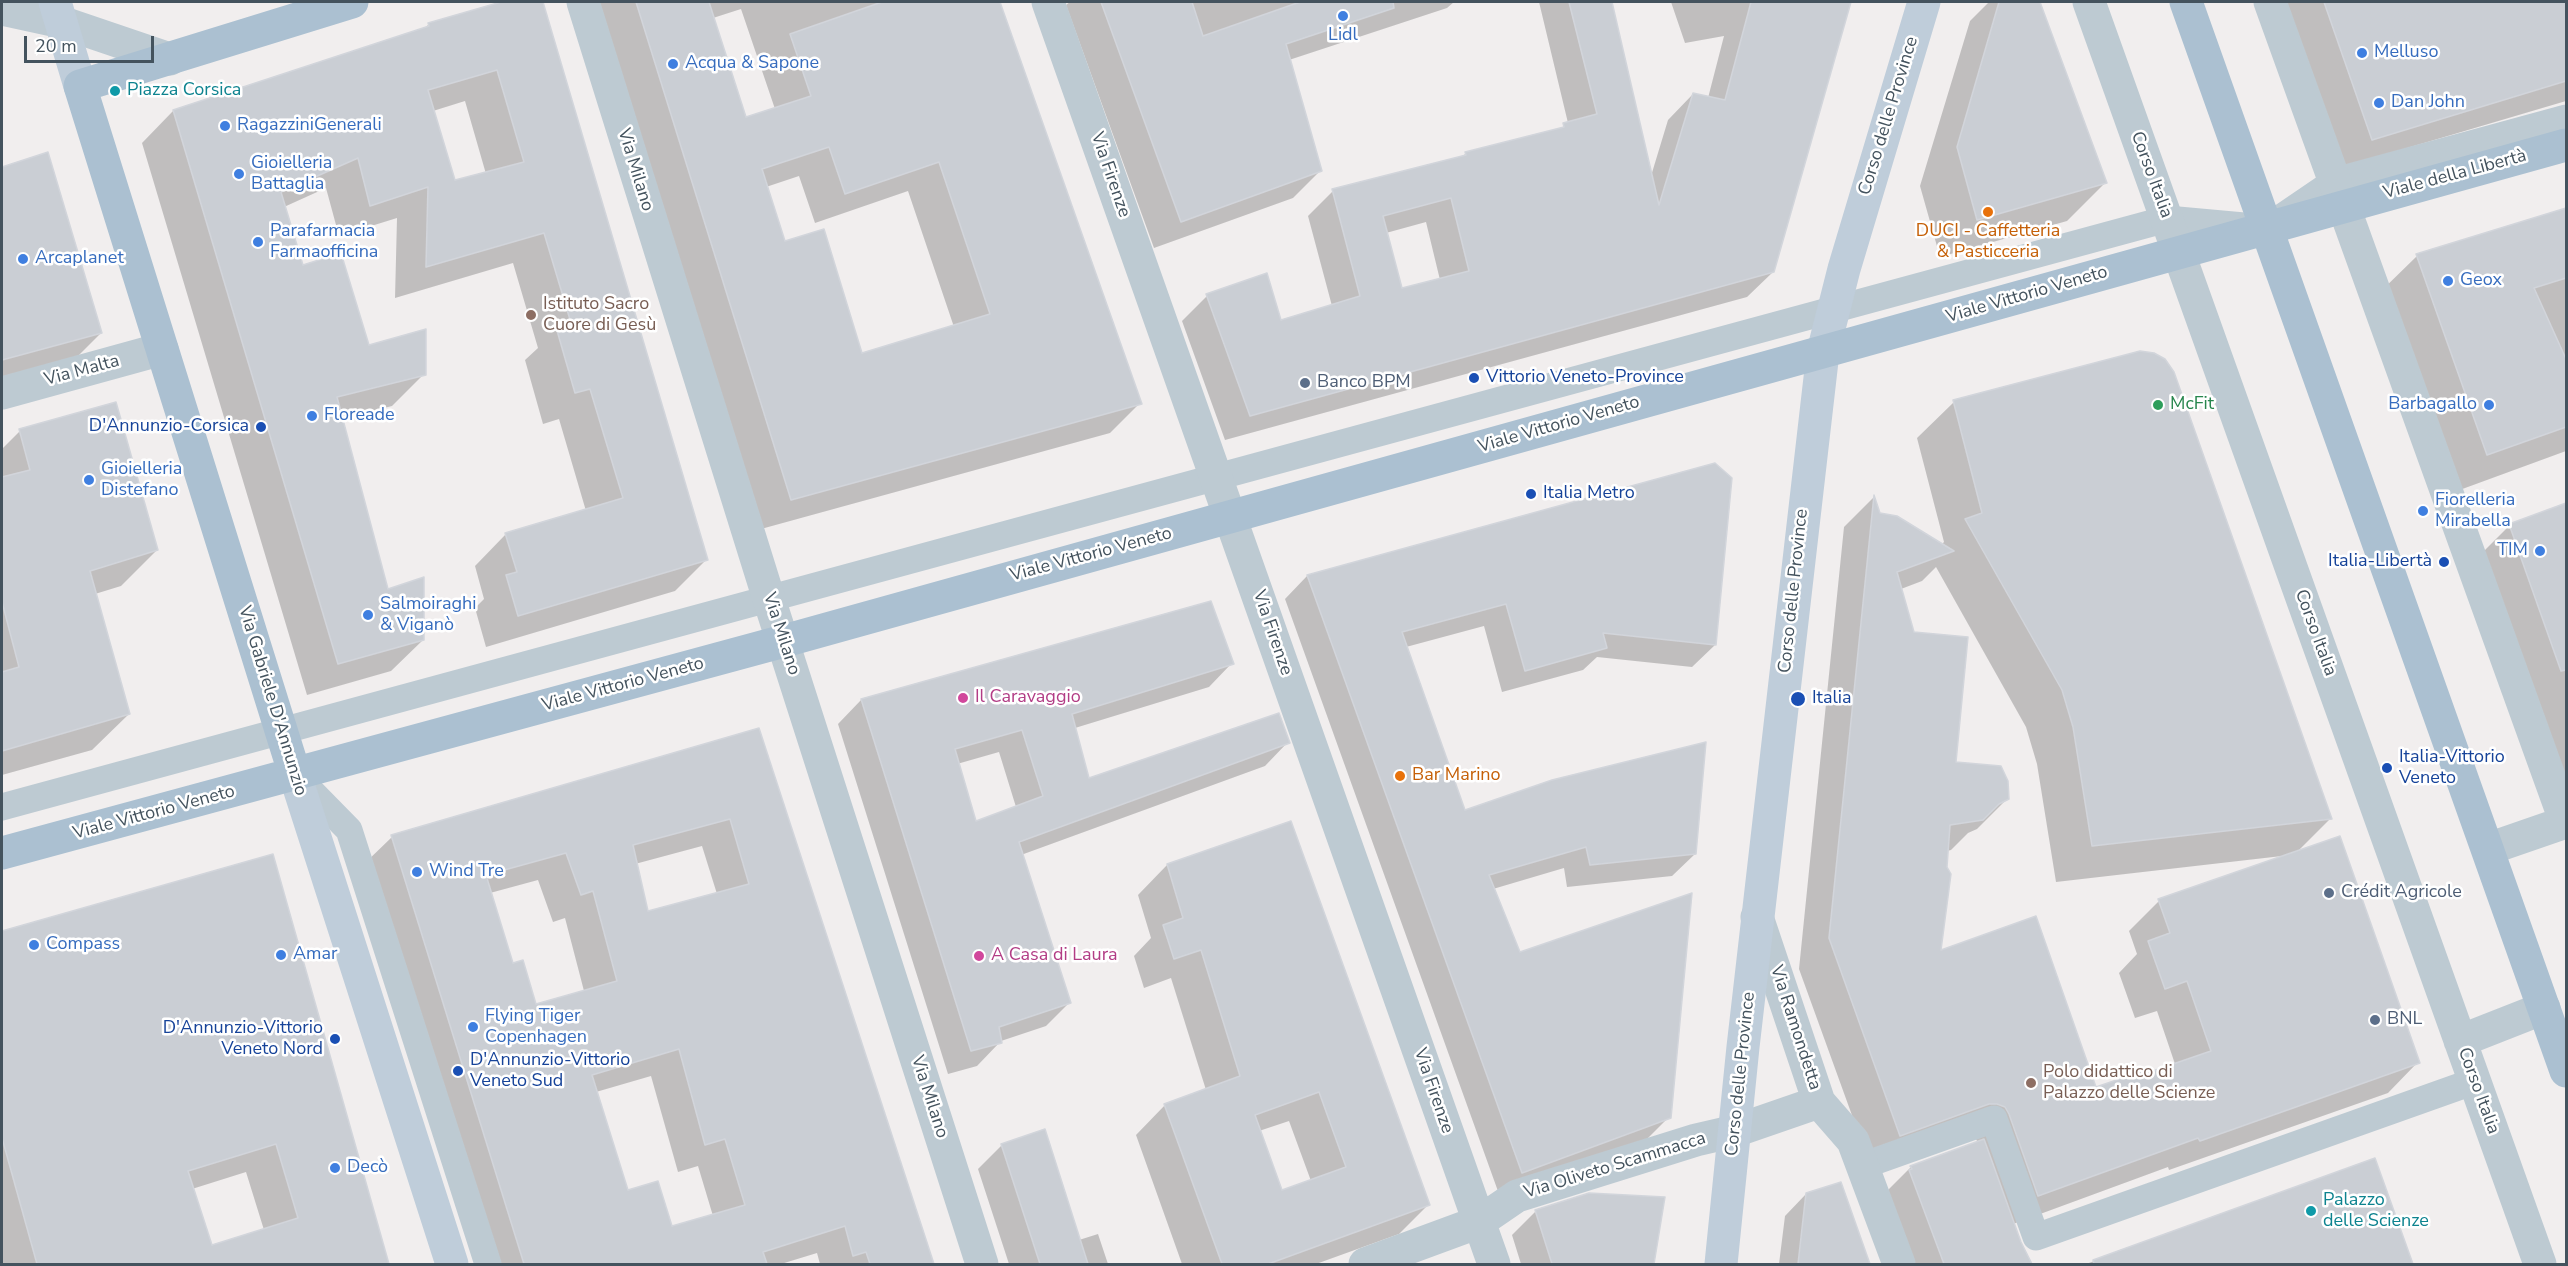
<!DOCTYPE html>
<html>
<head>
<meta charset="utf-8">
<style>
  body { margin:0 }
  #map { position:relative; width:2568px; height:1266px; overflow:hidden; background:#f1eeee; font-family:"Nunito Sans",sans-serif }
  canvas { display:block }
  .frame { position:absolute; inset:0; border:3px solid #44535e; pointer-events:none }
  .scale { position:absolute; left:24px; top:36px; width:130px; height:27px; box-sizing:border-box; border:3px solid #44535e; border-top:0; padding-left:8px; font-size:18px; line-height:21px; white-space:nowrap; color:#44535e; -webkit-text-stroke:4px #fff; paint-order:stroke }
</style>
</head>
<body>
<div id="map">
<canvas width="2568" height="1266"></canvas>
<div class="frame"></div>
<div class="scale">20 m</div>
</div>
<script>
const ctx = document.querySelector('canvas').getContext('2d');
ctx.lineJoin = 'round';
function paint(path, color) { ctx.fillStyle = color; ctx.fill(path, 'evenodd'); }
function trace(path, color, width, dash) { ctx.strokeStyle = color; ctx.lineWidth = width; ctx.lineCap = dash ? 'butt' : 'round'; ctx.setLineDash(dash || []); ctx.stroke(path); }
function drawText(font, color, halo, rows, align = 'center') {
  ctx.font = font + ' "Nunito Sans",sans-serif'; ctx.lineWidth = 5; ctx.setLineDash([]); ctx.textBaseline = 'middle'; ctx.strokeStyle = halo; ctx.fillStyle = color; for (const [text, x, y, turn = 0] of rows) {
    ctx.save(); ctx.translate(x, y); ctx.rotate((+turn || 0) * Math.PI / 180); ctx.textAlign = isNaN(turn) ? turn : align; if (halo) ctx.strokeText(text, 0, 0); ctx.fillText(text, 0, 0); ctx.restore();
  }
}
const shadow = new Path2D(`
  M506,2H541L706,560L675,591L486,647L475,608L484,599L475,566L506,534L586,511L559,419L543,424L525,360L538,348L513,263L395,298L397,218L339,236L326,188L284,207L302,267L368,347L424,374L392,406L341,419L387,591L423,640L391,671L307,695L142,143L173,111L425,28L429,24ZM465,101L486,174L454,182L433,111Z
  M597,2H998L1140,403L1110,433L761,529ZM741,9L775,109L745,119L713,18ZM799,176L815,223L908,191L954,327L861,355L784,243L766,187Z
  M1070,2H1454L1447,8L1289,60L1320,171L1293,198L1154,248L1066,5Z
  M1539,2H1611L1651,176L1668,120L1693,94L1708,98L1724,36L1685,43L1671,2H1849L1773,272L1747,297L1225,440L1182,321L1207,296L1280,322L1332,306L1308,216L1333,191L1461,158L1466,153L1559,130L1568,123ZM1426,222L1440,280L1401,290L1386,233Z
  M1989,2H2039L2105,183L2067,221L1940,257L1920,186L1970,21Z
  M2286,2H2566V101L2343,167Z
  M47,154L101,333L69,365L2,382V168Z
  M2566,209V451L2446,495L2376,296L2417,256Z
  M1954,402L2330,819L2296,853L2418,1062L2388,1093L2169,1170L2168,1167L2013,1224L2029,1264H1902L1880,1198L1911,1167L1978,1143L1975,1137L1870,1165L1799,969L1844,527L1873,498L1879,514L1941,545L1944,542L1917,438ZM1936,567L2026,727L2037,764L2056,882L2282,856L2159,901L2129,931L2137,954L2119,973L2135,1018L2157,1011L2175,1064L2095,1089L1939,952L1947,851L1951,850L1968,833L1977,829L2007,799L1955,763L1913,633L1901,589L1922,581Z
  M20,431L157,550L121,586L95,594L129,714L92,750L2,775V449Z
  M1715,464V645L1692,667L1597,657L1583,670L1502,692L1484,626L1406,647L1464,812L1695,854L1672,876L1567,887L1564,868L1493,889L1519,954L1669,1117L1646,1140L1499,1194L1285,599L1307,576Z
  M2566,504V805L2469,566L2510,525Z
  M1210,602L1232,663L1209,687L1075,728L1088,780L1288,742L1265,766L1021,855L1069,1003L1046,1026L1001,1041L977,1066L948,1074L838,724L861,700ZM999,752L1016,807L975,822L957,764Z
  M758,730L932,1264H820L817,1253L781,1264H488L364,864L392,837ZM702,846L717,894L647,912L635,864ZM538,880L553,922L565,918L584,991L535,1006L512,965L490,893ZM651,1076L678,1172L698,1166L713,1216L671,1228L627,1192L596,1092Z
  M272,855L387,1264H2V932ZM246,1172L264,1230L211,1247L192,1189Z
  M1167,865L1428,1205L1399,1234L1316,1264H1182L1136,1135L1165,1105L1206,1090L1171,978L1144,988L1134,956L1151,938L1138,895ZM1289,1121L1311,1181L1281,1192L1259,1131Z
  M1002,1145L1079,1240L1098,1234L1108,1264H1009L978,1169Z
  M2374,1160L2412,1264H2086Z
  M1840,1184L1868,1264H1779L1785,1216L1806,1194Z
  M1663,1199L1652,1264H1521L1512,1235L1536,1211Z`);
const building = new Path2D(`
  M501,2H543L708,560L518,616L506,575L517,572L505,533L623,498L590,389L575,393L556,327L571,323L544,233L426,267L428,187L370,206L358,158L281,192L303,265L341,253L369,345L426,329V375L337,397L388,589L424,577V640L338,664L173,110L429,26L428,23ZM497,70L524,162L455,180L428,90Z
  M636,2H709L746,117L811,96L790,34L882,2H1000L1142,404L791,500ZM829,147L845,194L939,162L990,314L862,353L824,229L785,241L762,169Z
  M1101,2H1192L1203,36L1300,2H1393L1394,8L1286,44L1322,171L1181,222Z
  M1569,2H1612L1659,205L1693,93L1725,100L1751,2H1851L1774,272L1250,416L1206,294L1267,273L1281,320L1360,296L1332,189L1466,155L1465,152L1564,127L1563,123L1597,114ZM1451,198L1469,271L1402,288L1383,216Z
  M1999,2H2040L2107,183L1977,220L1957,147Z
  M2324,2H2566V81L2372,140Z
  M48,152L102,333L2,360V167Z
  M2566,208V278L2534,288L2566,359V427L2487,455L2416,254Z
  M2140,351L2154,353L2165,359L2174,372L2332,819L2092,846L2073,727L2062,690L1965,519L1982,513L1953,400Z
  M116,402L158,550L90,571L130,714L2,751V672L19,667L2,602V477L30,470L19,429Z
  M1715,463L1732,478L1716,645L1603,633L1607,648L1525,671L1506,604L1402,632L1465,810L1552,780L1706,742L1696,854L1590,865L1586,847L1489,875L1520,952L1692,893L1671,1118L1522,1173L1307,575Z
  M1874,495L1880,513L1897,516L1954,551L1897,572L1914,632L1968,637L1956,762L2001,766L2008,781L2009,799L1999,804L1983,820L1950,825L1947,867L1951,874L1941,950L2036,916L2096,1087L2140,1072L2141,1075L2211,1051L2187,981L2165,989L2148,941L2170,933L2158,899L2340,836L2420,1063L2200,1141L2198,1138L2038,1196L2009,1114L2005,1107L1997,1104H1989L1900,1136L1829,938Z
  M2566,503V670L2561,671L2509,524Z
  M1211,601L1234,664L1072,714L1089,778L1279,713L1290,743L1019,842L1071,1003L999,1027L1002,1043L971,1051L861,699ZM1022,730L1043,796L976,821L955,749Z
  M759,728L934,1264H870L866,1252L853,1256L845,1226L763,1252L767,1264H524L391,835ZM730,819L749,884L648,911L633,845ZM566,853L581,895L593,891L617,981L536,1004L523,960L513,963L486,875ZM679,1049L705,1145L725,1139L745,1205L672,1226L658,1181L628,1190L592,1075Z
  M1291,821L1430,1205L1268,1264H1222L1164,1104L1240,1076L1201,950L1174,959L1163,925L1183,918L1167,864ZM1319,1092L1346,1167L1282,1190L1255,1115Z
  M273,854L389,1264H37L2,1138V931ZM276,1144L298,1218L212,1245L188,1171Z
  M1045,1129L1088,1264H1040L1001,1144Z
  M1984,1139L2021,1242L2032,1264H1944L1909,1170L1912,1169L1910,1166Z
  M2375,1158L2413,1264H2094L2093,1260Z
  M1841,1182L1870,1264H1798L1806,1193Z
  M1589,1193L1665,1197L1654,1264H1552L1535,1210Z`);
const lane = new Path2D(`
  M295,775L349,830L488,1264
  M2,807L2167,219L2266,228L2335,181L2566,118
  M1862,1166L1994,1119L2036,1237L2475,1081`);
const street = new Path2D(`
  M583,2L769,599L982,1264
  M1048,2L1494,1264
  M2089,2L2540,1264
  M2270,2L2566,823
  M2,9L61,22L170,59
  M2,393L162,349
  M2488,849L2566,822
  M1757,917L1819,1102L1853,1141L1899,1264
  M2460,1041L2544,1008
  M1365,1264L1479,1222L1517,1196L1696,1140L1735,1131L1819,1102`);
const secondary = new Path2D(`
  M55,2L80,86
  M295,775L452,1264
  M1721,1264L1743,1047L1823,352L1844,269L1924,2`);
const primary = new Path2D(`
  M2186,2L2566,1071
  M295,775L80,86L352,2
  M2,853L784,641L2566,145`);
const markers = [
  [1343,16,6,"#3f7fe0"],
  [2362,53,6,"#3f7fe0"],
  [673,64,6,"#3f7fe0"],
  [115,91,6,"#0f9aa8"],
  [2379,103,6,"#3f7fe0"],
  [225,126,6,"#3f7fe0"],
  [239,174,6,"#3f7fe0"],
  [1988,212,6,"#e8710a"],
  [258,242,6,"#3f7fe0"],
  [23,259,6,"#3f7fe0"],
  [2448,281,6,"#3f7fe0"],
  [531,315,6,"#8d6e63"],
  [1474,378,6,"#1a4fb4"],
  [1305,383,6,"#5c6f8a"],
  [2158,405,6,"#2e9e5b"],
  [2489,405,6,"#3f7fe0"],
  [312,416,6,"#3f7fe0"],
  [261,427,6,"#1a4fb4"],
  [89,480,6,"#3f7fe0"],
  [1531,494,6,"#1a4fb4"],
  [2423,511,6,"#3f7fe0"],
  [2540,551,6,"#3f7fe0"],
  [2444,562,6,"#1a4fb4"],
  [368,615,6,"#3f7fe0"],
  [963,698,6,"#d1479c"],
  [1798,699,8,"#1a4fb4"],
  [2387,768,6,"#1a4fb4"],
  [1400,776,6,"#e8710a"],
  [417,872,6,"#3f7fe0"],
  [2329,893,6,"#5c6f8a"],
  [34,945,6,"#3f7fe0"],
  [281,955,6,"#3f7fe0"],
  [979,956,6,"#d1479c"],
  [2375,1020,6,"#5c6f8a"],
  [473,1027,6,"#3f7fe0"],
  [335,1039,6,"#1a4fb4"],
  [458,1071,6,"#1a4fb4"],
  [2031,1083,6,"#8d6e63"],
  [335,1168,6,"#3f7fe0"],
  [2311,1211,6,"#0f9aa8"]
];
const shopNames = [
  ["Lidl",1343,36,"center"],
  ["Melluso",2374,53],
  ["Acqua & Sapone",685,64],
  ["Dan John",2391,103],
  ["RagazziniGenerali",237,126],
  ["Gioielleria",251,164],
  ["Battaglia",251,185],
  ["Parafarmacia",270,232],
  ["Farmaofficina",270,253],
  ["Arcaplanet",35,259],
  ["Geox",2460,281],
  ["Barbagallo",2477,405,"right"],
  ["Floreade",324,416],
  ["Gioielleria",101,470],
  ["Distefano",101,491],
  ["Fiorelleria",2435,501],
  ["Mirabella",2435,522],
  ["TIM",2528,551,"right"],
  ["Salmoiraghi",380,605],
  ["& Viganò",380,626],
  ["Wind Tre",429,872],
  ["Compass",46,945],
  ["Amar",293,955],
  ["Flying Tiger",485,1017],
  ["Copenhagen",485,1038],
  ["Decò",347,1168]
];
const cultureNames = [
  ["Piazza Corsica",127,91],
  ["Palazzo",2323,1201],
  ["delle Scienze",2323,1222]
];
const streetNames = [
  ["Corso delle Province",1889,116,-73],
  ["Via Milano",635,170,73],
  ["Via Firenze",1110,175,71],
  ["Corso Italia",2151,175,70],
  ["Viale della Libertà",2455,175,-15],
  ["Viale Vittorio Veneto",2027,295,-16],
  ["Via Malta",82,371,-15],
  ["Viale Vittorio Veneto",1559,425,-16],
  ["Viale Vittorio Veneto",1091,555,-15],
  ["Corso delle Province",1794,591,-84],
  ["Via Firenze",1272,633,71],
  ["Corso Italia",2315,633,70],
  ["Via Milano",781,634,72],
  ["Viale Vittorio Veneto",623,685,-15],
  ["Via Gabriele D'Annunzio",272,701,73],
  ["Viale Vittorio Veneto",154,813,-15],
  ["Via Ramondetta",1795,1028,72],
  ["Corso delle Province",1741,1074,-84],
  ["Via Firenze",1433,1091,71],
  ["Corso Italia",2478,1091,70],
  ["Via Milano",929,1097,72],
  ["Via Oliveto Scammacca",1615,1166,-17]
];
const foodNames = [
  ["DUCI - Caffetteria",1988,232],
  ["& Pasticceria",1988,253],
  ["Bar Marino",1412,776,"left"]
];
const educationNames = [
  ["Istituto Sacro",543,305],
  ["Cuore di Gesù",543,326],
  ["Polo didattico di",2043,1073],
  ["Palazzo delle Scienze",2043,1094]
];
const transitNames = [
  ["Vittorio Veneto-Province",1486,378],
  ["D'Annunzio-Corsica",249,427,"right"],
  ["Italia Metro",1543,494],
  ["Italia-Libertà",2432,562,"right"],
  ["Italia",1812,699],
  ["Italia-Vittorio",2399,758],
  ["Veneto",2399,779],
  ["D'Annunzio-Vittorio",323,1029,"right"],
  ["Veneto Nord",323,1050,"right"],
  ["D'Annunzio-Vittorio",470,1061],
  ["Veneto Sud",470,1082]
];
const serviceNames = [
  ["Banco BPM",1317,383],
  ["Crédit Agricole",2341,893],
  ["BNL",2387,1020]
];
const leisureNames = [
  ["McFit",2170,405]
];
const hotelNames = [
  ["Il Caravaggio",975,698],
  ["A Casa di Laura",991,956]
];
paint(shadow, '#0003');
paint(building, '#caced4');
trace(building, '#d2d5db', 1.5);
trace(lane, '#bdcad2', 27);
trace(street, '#bdcad2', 33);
trace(secondary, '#bfcdda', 33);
trace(primary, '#abc0d1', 33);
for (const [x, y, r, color] of markers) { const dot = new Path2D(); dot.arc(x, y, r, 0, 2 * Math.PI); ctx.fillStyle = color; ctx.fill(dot); trace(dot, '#fff', 2); }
drawText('18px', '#366cbe', '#fff', shopNames, 'left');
drawText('18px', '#0d838f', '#fff', cultureNames, 'left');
drawText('18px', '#44535e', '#fff', streetNames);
drawText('18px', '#c56008', '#fff', foodNames);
drawText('18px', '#785e54', '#fff', educationNames, 'left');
drawText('18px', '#164399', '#fff', transitNames, 'left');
drawText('18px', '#4e5e75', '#fff', serviceNames, 'left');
drawText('18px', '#27864d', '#fff', leisureNames, 'left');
drawText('18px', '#b23c85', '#fff', hotelNames, 'left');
</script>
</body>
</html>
